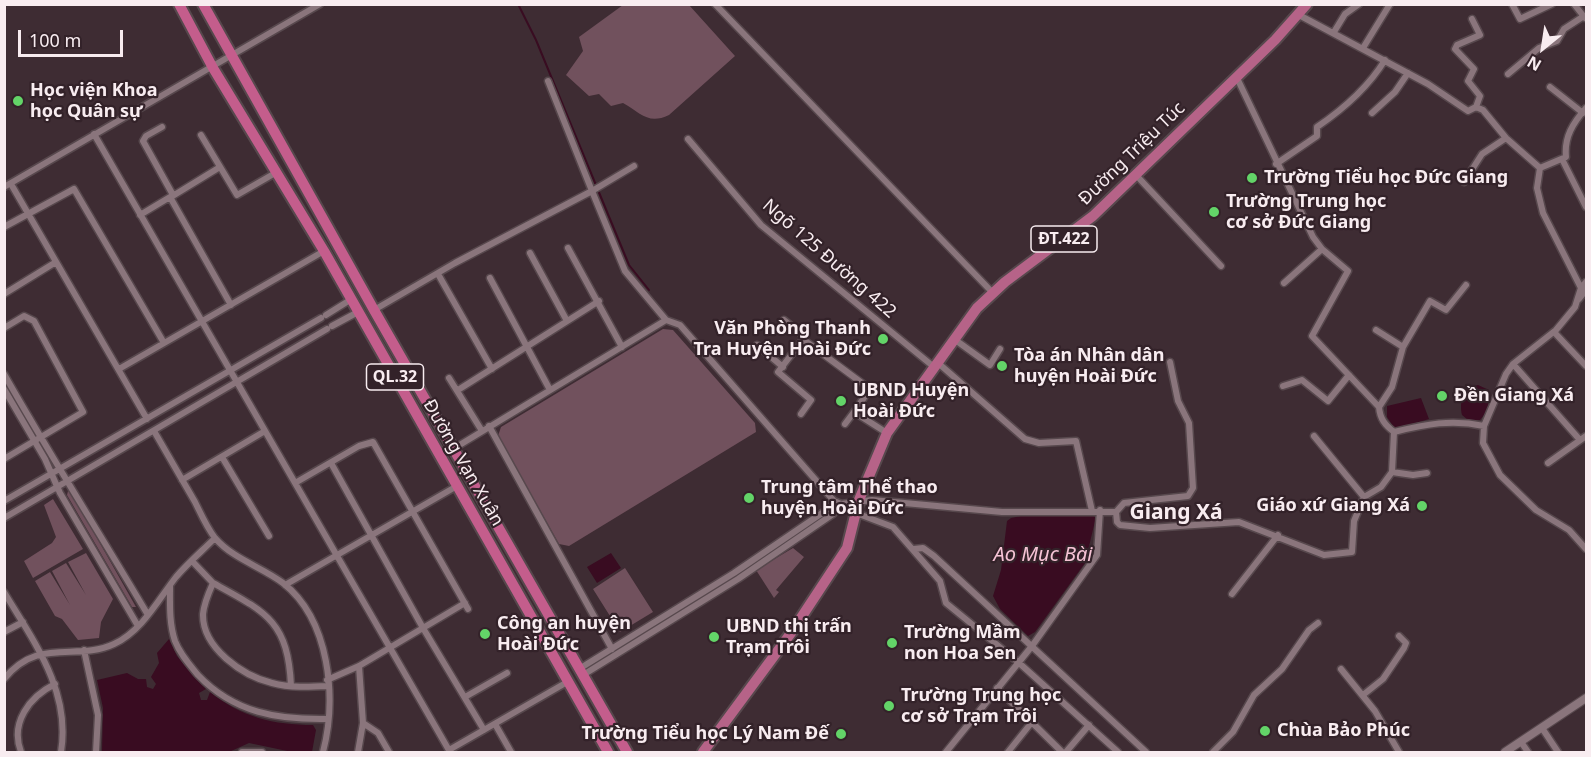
<!DOCTYPE html>
<html>
<head>
<meta charset="utf-8">
<style>
  body { margin:0 }
  #map { position:relative; width:1591px; height:757px; overflow:hidden; background:#3e2c33; font-family:"Noto Sans",sans-serif }
  canvas { display:block }
  .frame { position:absolute; inset:0; border:6px solid #f8ecf0; pointer-events:none }
  .north { position:absolute; left:1513px; top:18px; width:60px; height:60px; -webkit-text-stroke:4px #332229; paint-order:stroke; rotate:210deg; font-size:16px; font-weight:700; line-height:24px; text-align:center; color:#f8ecf0 }
  .north::after { content:''; display:block; margin:auto; width:21px; height:27px; background:#f8ecf0; clip-path:polygon(50% 0,100% 100%,50% 72%,0 100%) }
  .scale { position:absolute; left:18px; top:30px; width:105px; height:27px; box-sizing:border-box; border:3px solid #f8ecf0; border-top:0; padding-left:8px; font-size:18px; line-height:21px; white-space:nowrap; color:#f8ecf0; -webkit-text-stroke:4px #332229; paint-order:stroke }
</style>
</head>
<body>
<div id="map">
<canvas width="1591" height="757"></canvas>
<div class="frame"></div>
<div class="north">N</div>
<div class="scale">100 m</div>
</div>
<script>
const ctx = document.querySelector('canvas').getContext('2d');
ctx.lineJoin = 'round';
function paint(path, color) { ctx.fillStyle = color; ctx.fill(path, 'evenodd'); }
function trace(path, color, width, dash) { ctx.strokeStyle = color; ctx.lineWidth = width; ctx.lineCap = dash ? 'butt' : 'round'; ctx.setLineDash(dash || []); ctx.stroke(path); }
function drawText(font, color, halo, rows, align = 'center') {
  ctx.font = font + ' "Noto Sans",sans-serif'; ctx.lineWidth = 4.5; ctx.setLineDash([]); ctx.textBaseline = 'middle'; ctx.strokeStyle = halo; ctx.fillStyle = color; for (const [text, x, y, turn = 0] of rows) {
    ctx.save(); ctx.translate(x, y); ctx.rotate((+turn || 0) * Math.PI / 180); ctx.textAlign = isNaN(turn) ? turn : align; if (halo) ctx.strokeText(text, 0, 0); ctx.fillText(text, 0, 0); ctx.restore();
  }
}
const green = new Path2D(`
  M623,5H689L735,56L669,115C648,125 641,113 623,103L611,106L599,94L589,96L566,75L583,51L579,37Z
  M663,329L673,330L755,423L756,432L569,546L559,544L498,436L501,427Z
  M68,491L71,492L136,607H132L67,495Z
  M53,499L83,549L33,578L24,561L52,543L56,537L44,505Z
  M793,548L804,557L776,590L779,592L774,598L756,570Z
  M86,553L113,599L101,622L99,638L78,640L62,619L55,616L35,581L50,572L70,605L52,571L66,563L86,595L68,562Z
  M625,568L653,612L620,632L593,589Z`);
const water = new Path2D(`
  M1478,385L1489,390L1488,410L1480,420H1468L1462,415C1459,401 1463,388 1478,385Z
  M1421,398L1429,419L1395,429L1387,417V406Z
  M1093,516L1096,517L1085,563L1035,632L1028,636L1000,609L993,596L1001,570L1007,521L1011,518L1021,516Z
  M611,553L621,568L597,583L587,567Z
  M169,639L177,656L206,689L199,693L201,700H207L210,692C241,717 274,725 313,725L316,730L312,752H292L249,743L229,752H102L103,708L97,680L127,673L138,679H146L147,687L153,689L156,684L151,677L159,663L157,653Z`);
const stream = new Path2D(`
  M518,4L536,40L629,265L649,290`);
const minor = new Path2D(`
  M715,4L993,293
  M1512,4L1520,19L1552,4
  M1574,4L1585,18
  M1299,15L1428,84L1468,111L1476,107L1483,110L1506,138L1540,168L1537,188L1543,213L1581,288
  M1472,19L1480,35L1457,45L1455,49L1474,69L1468,81L1480,96L1476,107
  M1334,32L1345,14L1359,4
  M1363,48L1390,4
  M1508,74L1539,48L1557,41L1564,29L1584,16
  M1237,78L1313,237L1322,249L1348,271L1312,336L1379,407C1380,419 1385,425 1394,432
  M548,81L592,191L634,166
  M1550,87L1583,113
  M1372,113L1395,92L1408,73
  M162,127L146,136L143,141L173,195
  M94,134L450,752
  M201,135L237,195L277,172
  M688,139L761,225L934,367
  M1562,159L1586,207
  M1276,164L1317,136V127C1342,110 1369,86 1385,60
  M1540,168L1566,157C1564,137 1573,123 1586,108
  M1136,175L1221,266
  M1464,182L1482,154L1506,138
  M11,184L147,419
  M4,187L320,4
  M171,197L220,167
  M140,215L170,197L231,305
  M4,227L74,189L164,343
  M568,248L622,347
  M530,253L567,321
  M438,274L492,369
  M490,278L550,390
  M1586,282L1581,288L1575,307L1556,330L1513,364L1506,374L1484,426L1483,443L1500,475L1536,510L1569,530L1586,549
  M1284,283L1322,249
  M4,294L56,262
  M1579,299L1586,290
  M374,310L455,263L592,191L625,271L666,320
  M326,315L350,300
  M784,320L805,337L778,372L811,400L801,414
  M332,326L358,312
  M4,328L24,316L34,321L83,412L4,459
  M1376,330L1403,347
  M1554,332L1586,366
  M954,339L990,365L1000,349
  M804,340L870,389L854,412L887,433
  M757,345L783,367
  M937,362L1025,439L1039,443L1076,441L1092,511
  M1170,362L1178,401L1189,423L1193,488L1188,496L1124,503L1116,512L1117,522L1120,525L1150,528L1239,522L1324,555L1352,552L1354,521L1364,497L1381,487L1392,472L1394,432
  M1513,364L1580,440
  M119,369L324,251
  M4,374C50,455 100,534 148,615
  M449,378L482,431
  M1283,386L1302,380L1328,401L1349,375
  M4,389L45,459L60,493L138,626
  M458,390L599,301
  M1379,407L1392,387L1403,347L1430,301L1446,310L1466,285
  M845,424L854,412
  M489,426L612,649
  M154,431C168,455 181,478 195,502C201,514 207,528 215,538C233,559 262,567 283,583C330,620 337,698 323,752
  M1394,432C1426,424 1452,419 1484,426
  M1314,436L1364,497
  M453,449L666,320L680,325L834,501L841,504L872,500L1002,512H1116
  M222,457L269,536
  M331,463L423,628L484,730
  M1548,463L1586,436
  M1392,472L1413,475L1427,473
  M182,480L265,431
  M295,483L359,446L373,442L468,609
  M4,501L321,318
  M856,513L893,527L940,581L946,603L1018,662L1118,752
  M4,518L327,329
  M914,549L923,548L934,556L1146,752
  M192,561L213,583
  M285,585L457,486
  M170,586C170,604 169,623 175,641C180,654 189,664 198,675C234,713 278,720 328,719
  M4,592C34,642 71,691 61,752
  M1232,594L1278,535
  M4,632L23,622
  M84,650L98,715L96,752
  M579,669L734,573L828,509L834,501
  M1341,669L1375,711L1399,752
  M583,675L738,579L833,514L841,504
  M4,679C39,636 76,662 114,644C142,631 158,600 176,577C188,563 202,551 215,538
  M327,680L359,666L465,603
  M291,686C288,621 266,612 213,583C209,592 204,603 203,614C202,648 243,676 272,683C290,688 309,687 328,686
  M997,688L1062,752
  M1363,695L1383,679L1404,648L1406,643L1399,636
  M465,697L507,673
  M363,723L378,733L389,752
  M495,724L511,752
  M1542,728L1558,752
  M1521,742L1528,752
  M449,750L569,681
  M21,752C10,723 29,697 55,684
  M242,752H262
  M358,752L363,723L359,666
  M946,752L1032,646L1097,555L1100,510
  M1008,752L1032,722
  M1066,752L1089,725
  M1213,752L1233,732L1254,695L1282,669L1309,630L1318,623`);
const tertiary = new Path2D(`
  M1505,752L1586,698`);
const primary = new Path2D(`
  M703,752L791,633L847,548L859,500L887,433L977,308L1005,282L1093,216L1275,40L1307,4`);
const trunk = new Path2D(`
  M179,4L213,68L324,251L608,752
  M203,4L374,310L627,752`);
const markers = [
  [18,101,6,"#63d468"],
  [1252,178,6,"#63d468"],
  [1214,212,6,"#63d468"],
  [883,339,6,"#63d468"],
  [1002,366,6,"#63d468"],
  [1442,396,6,"#63d468"],
  [841,401,6,"#63d468"],
  [749,498,6,"#63d468"],
  [1422,506,6,"#63d468"],
  [485,634,6,"#63d468"],
  [714,637,6,"#63d468"],
  [892,643,6,"#63d468"],
  [889,706,6,"#63d468"],
  [1265,731,6,"#63d468"],
  [841,734,6,"#63d468"]
];
const shields = [
  [1064,239,66],
  [395,377,57]
];
const shieldNames = [
  ["ĐT.422",1064,239],
  ["QL.32",395,377]
];
const poiNames = [
  ["Học viện Khoa",30,91],
  ["học Quân sự",30,112],
  ["Trường Tiểu học Đức Giang",1264,178],
  ["Trường Trung học",1226,202],
  ["cơ sở Đức Giang",1226,223],
  ["Văn Phòng Thanh",871,329,"right"],
  ["Tra Huyện Hoài Đức",871,350,"right"],
  ["Tòa án Nhân dân",1014,356],
  ["huyện Hoài Đức",1014,377],
  ["UBND Huyện",853,391],
  ["Hoài Đức",853,412],
  ["Đền Giang Xá",1454,396],
  ["Trung tâm Thể thao",761,488],
  ["huyện Hoài Đức",761,509],
  ["Giáo xứ Giang Xá",1410,506,"right"],
  ["Công an huyện",497,624],
  ["Hoài Đức",497,645],
  ["UBND thị trấn",726,627],
  ["Trạm Trôi",726,648],
  ["Trường Mầm",904,633],
  ["non Hoa Sen",904,654],
  ["Trường Trung học",901,696],
  ["cơ sở Trạm Trôi",901,717],
  ["Chùa Bảo Phúc",1277,731],
  ["Trường Tiểu học Lý Nam Đế",829,734,"right"]
];
const streetNames = [
  ["Đường Triệu Túc",1132,154,-44],
  ["Ngõ 125 Đường 422",829,259,41],
  ["Đường Vạn Xuân",463,463,60]
];
const waterNames = [
  ["Ao Mục Bài",1043,555]
];
const quarterNames = [
  ["Giang Xá",1176,513]
];
paint(green, '#71515d');
paint(water, '#390c21');
trace(stream, '#390c21', 2);
trace(minor, '#57484d', 9);
trace(tertiary, '#57484d', 10);
trace(primary, '#57484d', 14);
trace(trunk, '#57484d', 14);
trace(minor, '#8a757c', 6);
trace(tertiary, '#8a757c', 8);
trace(primary, '#b66388', 10);
trace(trunk, '#c45d8c', 10);
for (const [x, y, r, color] of markers) { const dot = new Path2D(); dot.arc(x, y, r, 0, 2 * Math.PI); ctx.fillStyle = color; ctx.fill(dot); trace(dot, '#332229', 2); }
for (const [x, y, w] of shields) { const box = new Path2D(); box.roundRect(x - w / 2, y - 13, w, 26, 4.5); ctx.fillStyle = '#332229'; ctx.fill(box); trace(box, '#f8ecf0', 1.5); }
drawText('bold 16px', '#f8ecf0', null, shieldNames);
drawText('bold 18px', '#f8ecf0', '#332229', poiNames, 'left');
drawText('18px', '#f8ecf0', '#332229', streetNames);
drawText('italic 20px', '#f6c3d5', '#332229', waterNames);
drawText('bold 21px', '#f8ecf0', '#332229', quarterNames);
</script>
</body>
</html>
